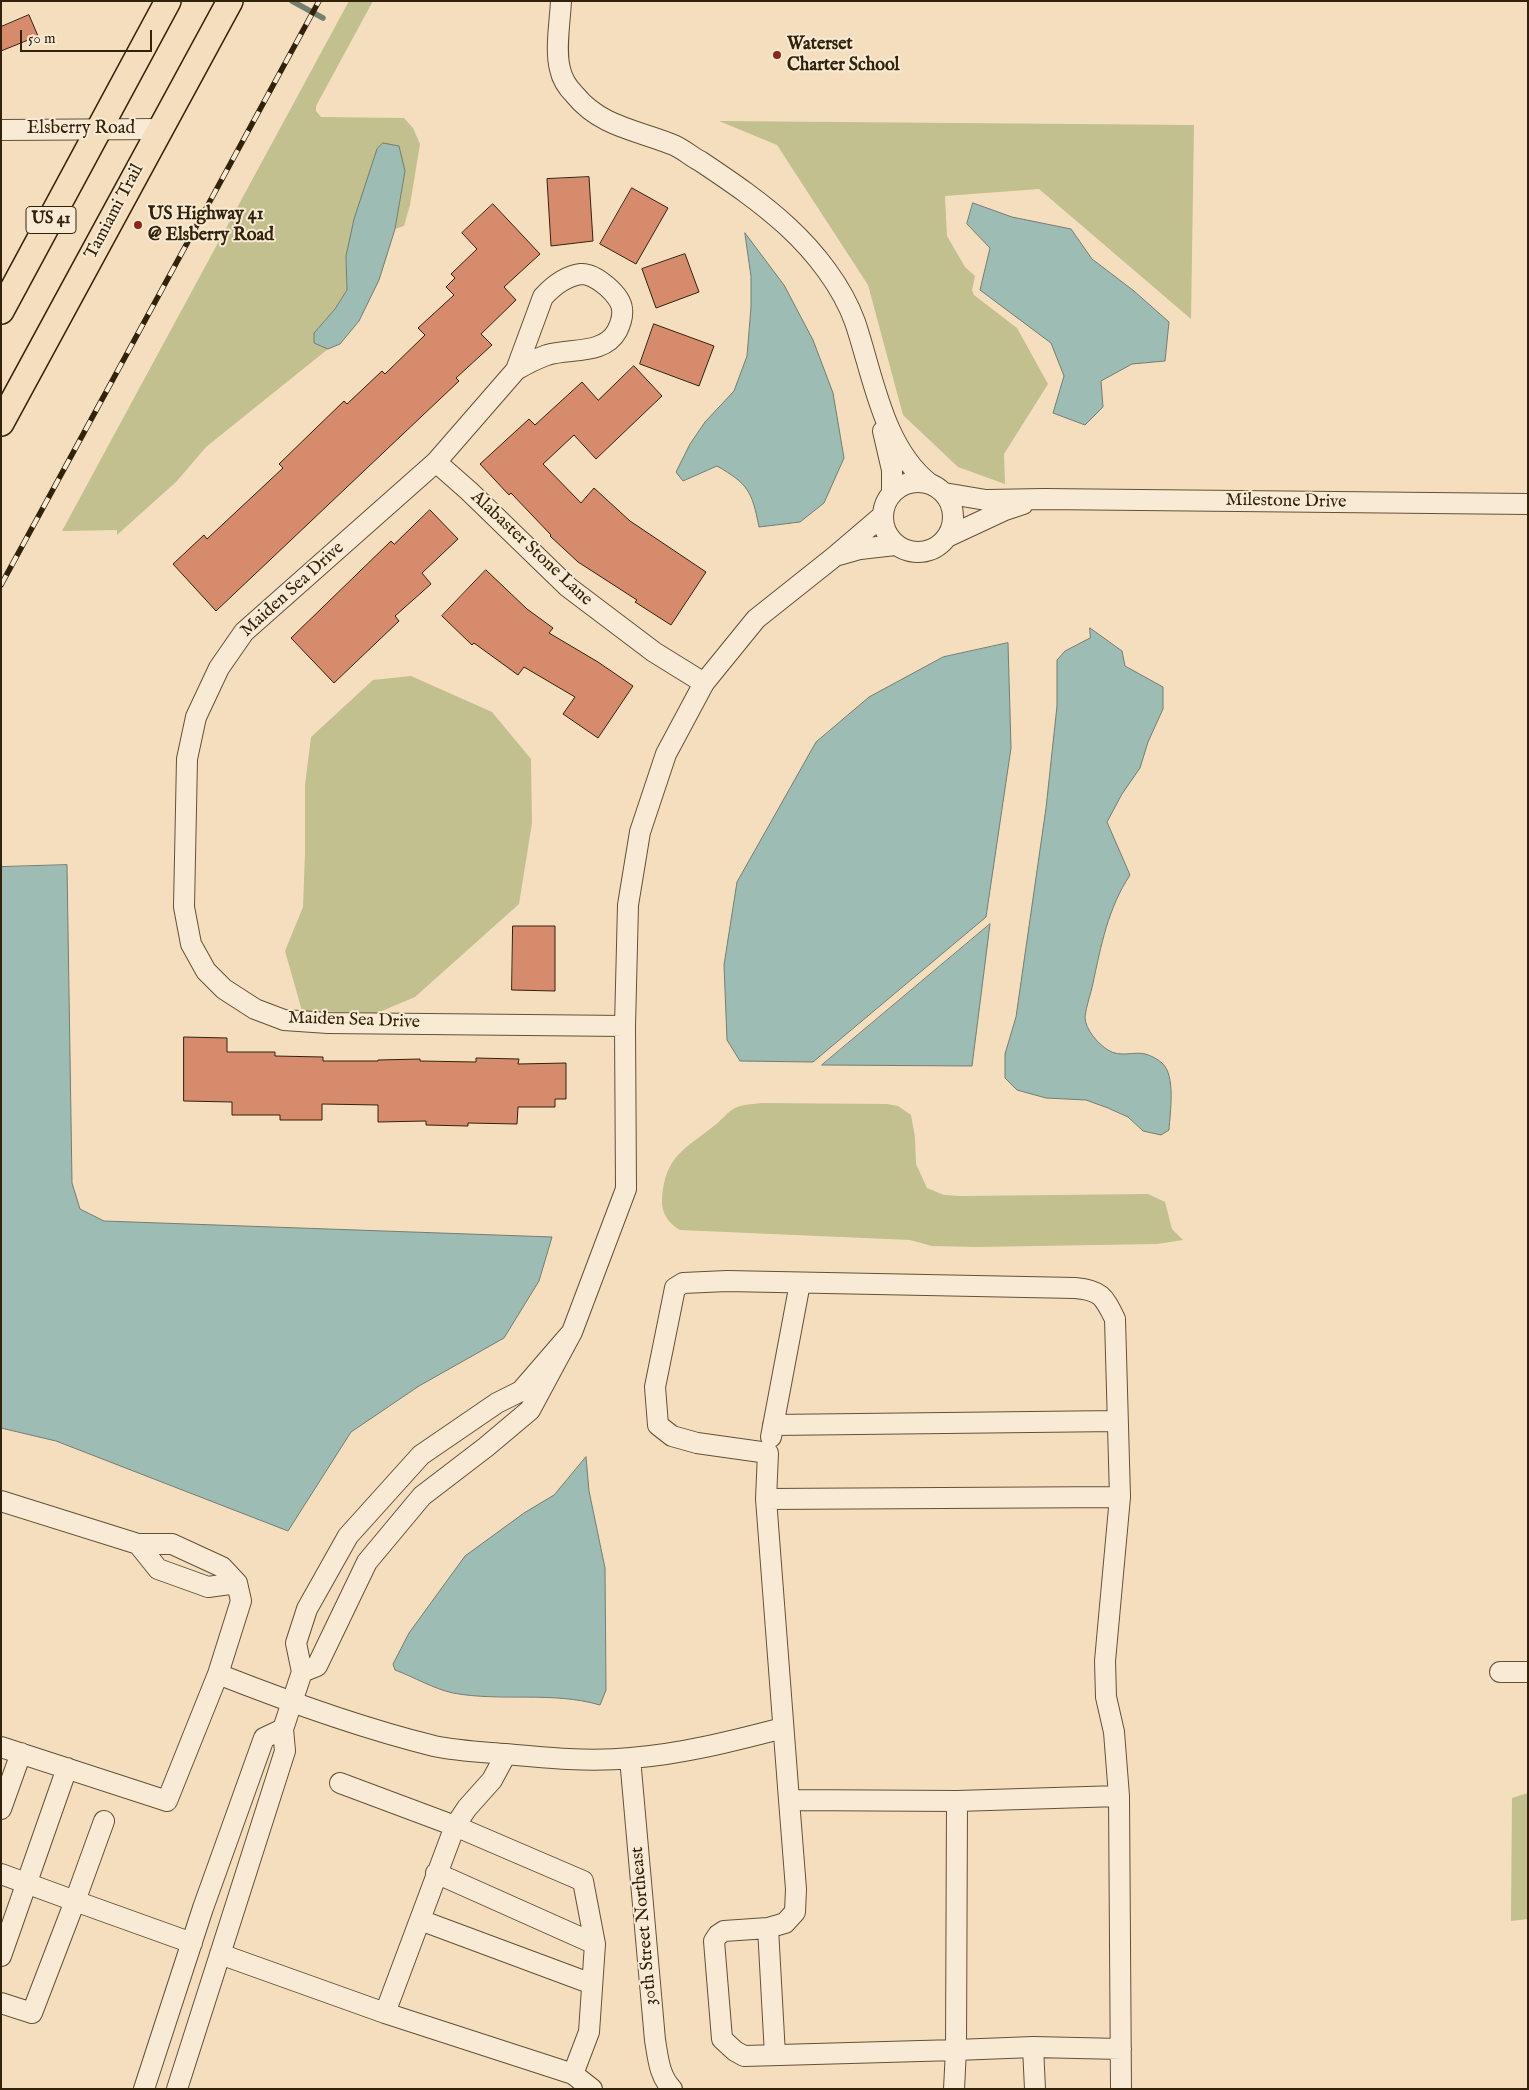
<!DOCTYPE html>
<html>
<head>
<meta charset="utf-8">
<style>
  body { margin:0 }
  #map { position:relative; width:1529px; height:2090px; overflow:hidden; background:#f5debe; font-family:"IM FELL English",serif }
  canvas { display:block }
  .frame { position:absolute; inset:0; border:2px solid #322209; pointer-events:none }
  .scale { position:absolute; left:20px; top:30px; width:132px; height:22px; box-sizing:border-box; border:2px solid #322209; border-top:0; padding-left:6px; font-size:15px; line-height:18px; white-space:nowrap; color:#322209; -webkit-text-stroke:4px #f8ead5; paint-order:stroke }
</style>
</head>
<body>
<div id="map">
<canvas width="1529" height="2090"></canvas>
<div class="frame"></div>
<div class="scale">50 m</div>
</div>
<script>
const ctx = document.querySelector('canvas').getContext('2d');
ctx.lineJoin = 'round';
function paint(path, color) { ctx.fillStyle = color; ctx.fill(path, 'evenodd'); }
function trace(path, color, width, dash) { ctx.strokeStyle = color; ctx.lineWidth = width; ctx.lineCap = dash ? 'butt' : 'round'; ctx.setLineDash(dash || []); ctx.stroke(path); }
function drawText(font, color, halo, rows, align = 'center') {
  ctx.font = font + ' "IM FELL English",serif'; ctx.lineWidth = 4; ctx.setLineDash([]); ctx.textBaseline = 'middle'; ctx.strokeStyle = halo; ctx.fillStyle = color; for (const [text, x, y, turn = 0] of rows) {
    ctx.save(); ctx.translate(x, y); ctx.rotate((+turn || 0) * Math.PI / 180); ctx.textAlign = isNaN(turn) ? turn : align; if (halo) ctx.strokeText(text, 0, 0); ctx.fillText(text, 0, 0); ctx.restore();
  }
}
const green = new Path2D(`
  M349,1H373L316,106V111L321,117L404,118L413,128L420,144L410,205L404,226L395,229L405,171L346,256L347,290L335,309L314,333V343L328,349L206,447L177,481L117,535V530L62,531Z
  M719,121L1194,125L1191,319L1039,189L945,196L947,236L965,267L975,276L972,290L974,295L1017,328L1048,384L1004,454L1005,484L958,467L903,415L868,285L777,145Z
  M411,676L492,712L531,759L532,823L519,904L415,997L377,1013L302,1011L285,951L303,907L305,853V785L311,737L373,680Z
  M762,1103L887,1104L898,1106L911,1115L915,1137L916,1164L927,1188L944,1195L961,1196L1148,1194L1165,1202L1172,1229L1183,1240L1157,1244L976,1247L932,1246L910,1240L680,1230C669,1224 661,1213 662,1199C665,1156 684,1150 715,1125C722,1120 727,1112 735,1108C743,1104 754,1104 762,1103Z
  M1528,1793V1919L1511,1921L1512,1798Z`);
const water = new Path2D(`
  M383,143L399,146L405,171L395,229L379,280L359,321L340,344L328,349L314,343V333L335,309L347,290L346,256L354,219L377,149Z
  M973,203L1012,217L1071,229L1092,259L1134,291L1169,322L1165,361L1132,364L1101,381L1103,407L1085,425L1053,413L1064,376L1051,343L980,290L990,248L967,224Z
  M745,233L784,285L813,340L833,393L844,458L824,503L800,522L759,527C752,491 748,484 717,466L683,481L676,472L690,444L705,422L734,391L747,356L751,307V277Z
  M1090,628L1122,651L1125,666L1163,687V709L1148,742L1140,768L1122,794L1107,822L1130,875C1108,908 1101,946 1093,983C1091,994 1086,1006 1085,1017C1085,1029 1098,1044 1108,1050C1120,1058 1134,1051 1145,1054C1150,1055 1159,1060 1162,1063C1176,1075 1170,1113 1169,1130L1161,1135L1143,1131L1128,1117L1108,1108L1086,1100L1046,1098L1017,1090L1005,1078V1054L1016,1017L1046,808L1057,706V660L1065,651L1090,638Z
  M1008,643L1011,748L986,917L813,1062L740,1061L727,1040L724,965L737,882L816,742L869,697L943,657Z
  M67,865L72,1183L80,1209L104,1221L552,1237L539,1281L504,1338L419,1386L351,1432L288,1531L56,1441L1,1428V867Z
  M990,924L972,1066L822,1065Z
  M586,1457L589,1491L605,1568L606,1690L600,1705C552,1691 501,1702 453,1693C434,1689 414,1677 395,1670L393,1664L409,1633L465,1556L524,1513L554,1495Z`);
const stream = new Path2D(`
  M292,1L323,18`);
const building = new Path2D(`
  M29,15L38,36L1,51V27Z
  M589,177L593,241L551,246L547,179Z
  M632,188L668,208L636,264L600,244Z
  M493,204L540,254L504,287L516,300L481,334L492,345L456,378L459,381L216,611L173,564L204,535L207,539L283,468L279,464L314,430L344,401L347,404L382,371L385,374L425,335L418,328L454,295L446,287L455,278L451,274L477,249L462,233Z
  M685,254L699,292L656,308L642,269Z
  M654,324L714,346L699,386L640,364Z
  M634,366L662,396L596,459L574,435L543,464L581,503L594,488L630,521L706,572L671,625L635,602L637,600L578,562L550,536L551,535L511,493L509,495L480,464L529,419L535,425L582,382L598,400Z
  M430,510L458,539L422,573L431,584L395,616L399,621L334,683L291,638L391,541L394,544Z
  M486,570L527,609L553,628L549,633L598,662L633,686L598,738L563,714L575,697L524,667L518,675L474,643L472,645L442,616Z
  M513,926H555V991L512,990Z
  M184,1037L227,1038V1052H275V1056L323,1057V1061H378V1060L420,1059V1061L476,1062V1058L519,1059L518,1064L566,1063V1099H555V1107H518L517,1124L468,1123V1126L426,1125V1121L378,1122V1105L322,1104V1120H280V1115H232V1102L184,1101Z`);
const minor = new Path2D(`
  M561,1C560,22 555,50 560,69C562,79 568,88 575,95C600,126 636,130 671,144C681,147 690,156 700,161C730,181 761,202 788,227C815,252 842,286 855,322C873,375 883,448 930,484
  M1,130L160,129
  M516,370C526,364 536,359 547,355C570,348 604,355 617,331C620,325 623,316 622,309C621,295 595,273 581,274C565,276 553,286 543,297L516,370L436,462L244,632L219,668L196,717L187,759L184,907L191,944L206,971L224,989L255,1009L284,1020L328,1023L625,1026L628,905L640,832L666,754L704,683L756,619L834,557L882,516
  M883,431L892,470V493
  M436,462L469,491L568,587L654,652L704,683
  M883 517a35 35 0 1 1 70 0a35 35 0 1 1-70 0Z
  M944,493L986,500L1044,499L1528,504
  M947,537L1005,510L1023,504
  M839,555L860,549L895,545
  M572,1332L626,1189L625,1026
  M773,1425L1117,1421
  M771,1437L800,1283
  M766,1499L1120,1497
  M1,1501L138,1544H172L222,1567L237,1583L241,1601L218,1674C289,1702 361,1728 434,1746C457,1751 482,1752 506,1754C547,1758 590,1762 631,1758C682,1754 733,1741 783,1728
  M138,1544L158,1569L208,1587L237,1583
  M1500,1672H1528
  M283,1729L302,1672L296,1643L307,1609L348,1536L421,1455L497,1403L521,1391L572,1332L530,1410L486,1447L422,1496L367,1562L317,1666L302,1672
  M1,1747L167,1801L218,1674
  M630,1758L655,2040C658,2057 659,2076 672,2089
  M340,1783L455,1826L583,1881L595,1944L436,1873
  M789,1800L796,1889L795,1912L785,1923L768,1928L724,1931L718,1935L714,1941L722,2039L735,2051L744,2056L956,2050L954,2089
  M957,1801L1119,1796
  M1,1809L21,1753
  M1,1874L75,1901L104,1821
  M420,1920L592,1984
  M768,1928L775,2055
  M220,1954L385,2013L455,1826L467,1808L492,1780L506,1754
  M1,1956L67,1768
  M1,2003L32,2013L75,1901L192,1943
  M385,2013L573,2074
  M1033,2047L1121,2049
  M144,2089L203,1908L264,1738L283,1729L285,1751L177,2089
  M592,2089L573,2074L589,2032L595,1944
  M1035,2089L1033,2047L956,2050L957,1801L789,1800L766,1499L768,1453L697,1443L672,1436L658,1425L655,1387L675,1288L683,1283L727,1281L1075,1288C1101,1290 1104,1297 1115,1319L1120,1497L1105,1661L1106,1697L1114,1732L1119,1796L1121,2089`);
const major = new Path2D(`
  M1,311L168,1
  M1,423L230,1`);
const rail = new Path2D(`
  M1,585L319,1`);
const markers = [
  [777,55,5,"#8f2418"],
  [138,225,5,"#8f2418"]
];
const shields = [
  [51,220,50]
];
const shieldNames = [
  ["US 41",51,220]
];
const poiNames = [
  ["Waterset",787,45],
  ["Charter School",787,66],
  ["US Highway 41",148,215],
  ["@ Elsberry Road",148,236]
];
const streetNames = [
  ["Elsberry Road",81,129],
  ["Tamiami Trail",115,212,-62],
  ["Milestone Drive",1286,502,1],
  ["Alabaster Stone Lane",531,549,43],
  ["Maiden Sea Drive",293,590,-42],
  ["Maiden Sea Drive",354,1021,2],
  ["30th Street Northeast",645,1926,-95]
];
paint(green, '#c1c08e');
paint(water, '#9cbcb4');
trace(water, '#727e70', 1);
trace(stream, '#727e70', 5.5);
paint(building, '#d68b6d');
trace(building, '#322209', 1);
trace(minor, '#635136', 22);
trace(major, '#322209', 28);
trace(minor, '#f8ead5', 20);
trace(major, '#f5debe', 25);
trace(rail, '#322209', 5.5);
trace(rail, '#f8ead5', 4, [11]);
for (const [x, y, r, color] of markers) { const dot = new Path2D(); dot.arc(x, y, r, 0, 2 * Math.PI); ctx.fillStyle = color; ctx.fill(dot); trace(dot, '#f8ead5', 2); }
for (const [x, y, w] of shields) { const box = new Path2D(); box.roundRect(x - w / 2, y - 13.5, w, 27, 4); ctx.fillStyle = '#f8ead5'; ctx.fill(box); trace(box, '#322209', 1); }
drawText('bold 16px', '#322209', null, shieldNames);
drawText('bold 18px', '#322209', '#f8ead5', poiNames, 'left');
drawText('18px', '#322209', '#f8ead5', streetNames);
</script>
</body>
</html>
